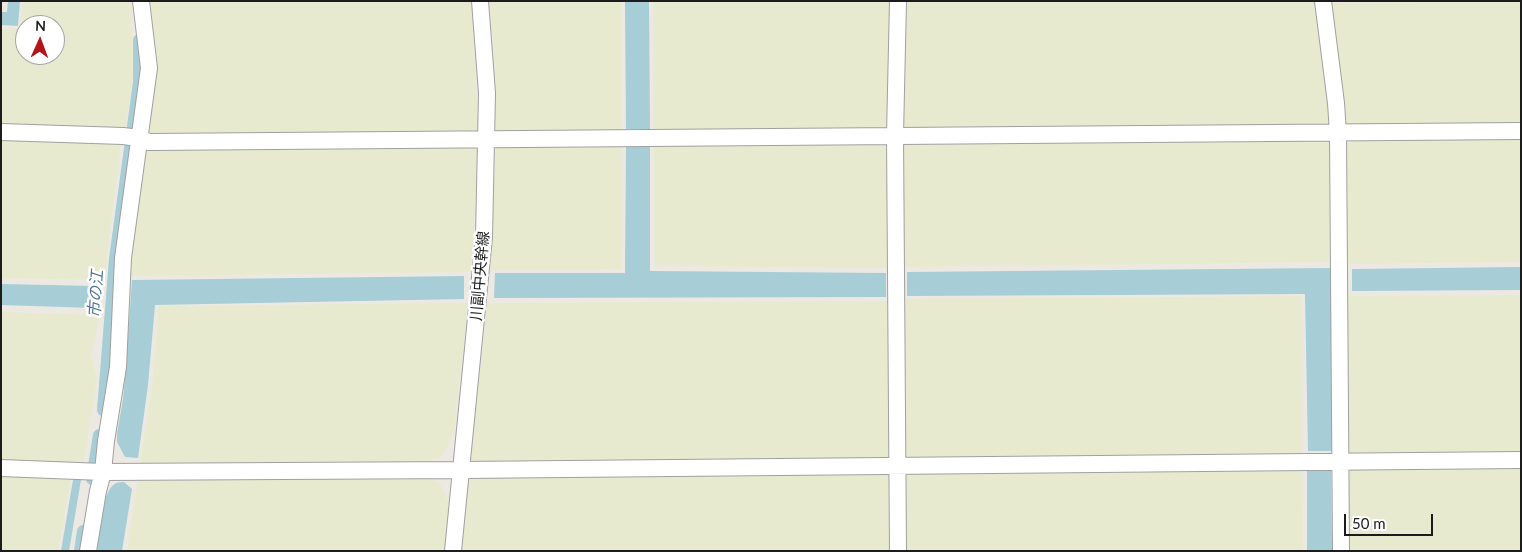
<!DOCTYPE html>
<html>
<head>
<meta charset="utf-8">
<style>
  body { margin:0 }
  #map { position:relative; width:1522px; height:552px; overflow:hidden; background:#ece9e3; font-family:Lato,sans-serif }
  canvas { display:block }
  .frame { position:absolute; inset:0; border:2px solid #1c1c1c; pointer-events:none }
  .north { position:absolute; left:15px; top:15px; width:50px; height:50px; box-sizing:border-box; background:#fff; border:1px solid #a4a4a4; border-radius:50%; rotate:2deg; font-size:14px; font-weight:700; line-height:20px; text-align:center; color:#1c1c1c }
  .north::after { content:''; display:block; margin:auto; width:18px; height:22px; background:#b41419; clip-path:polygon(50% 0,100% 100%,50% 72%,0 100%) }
  .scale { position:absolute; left:1344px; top:514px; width:89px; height:22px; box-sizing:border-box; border:2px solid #1c1c1c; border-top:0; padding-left:6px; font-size:15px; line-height:18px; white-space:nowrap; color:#1c1c1c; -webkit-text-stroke:4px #fff; paint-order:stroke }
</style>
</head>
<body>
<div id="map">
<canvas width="1522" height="552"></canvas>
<div class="frame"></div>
<div class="north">N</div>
<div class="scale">50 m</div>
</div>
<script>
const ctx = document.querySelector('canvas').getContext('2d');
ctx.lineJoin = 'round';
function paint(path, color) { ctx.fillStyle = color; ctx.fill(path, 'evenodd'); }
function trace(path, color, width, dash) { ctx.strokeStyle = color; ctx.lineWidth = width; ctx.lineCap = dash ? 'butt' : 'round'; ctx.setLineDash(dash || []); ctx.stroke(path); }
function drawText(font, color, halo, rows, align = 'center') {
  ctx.font = font + ' Lato,"Noto Sans JP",sans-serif'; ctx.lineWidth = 5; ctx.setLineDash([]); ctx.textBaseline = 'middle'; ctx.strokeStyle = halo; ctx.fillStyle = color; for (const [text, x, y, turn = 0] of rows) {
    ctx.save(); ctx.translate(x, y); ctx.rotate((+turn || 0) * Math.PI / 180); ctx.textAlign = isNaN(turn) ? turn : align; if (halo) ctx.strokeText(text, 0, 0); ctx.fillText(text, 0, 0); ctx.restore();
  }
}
const farmland = new Path2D(`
  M23,1H132L133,79L125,131L1,128V29H21ZM25,25H55V55H25Z
  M151,1H471L479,135L147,138L155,65Z
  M490,1H621V134L496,133V84Z
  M653,1H893L889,130L653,134Z
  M907,1H1316L1332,127L903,130Z
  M1521,1V125L1344,127L1330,3Z
  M1521,136V262L1346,264V137Z
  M1,138L121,141L104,280L1,278Z
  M1332,139L1333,262L902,267V141Z
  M889,141L890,268L655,266L654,143Z
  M622,143L621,269L490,270L496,144Z
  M479,146L471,272L129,276L144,149Z
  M1521,295V455L1347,456V296Z
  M1301,296L1302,455L904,458L903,299Z
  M890,301L892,459L470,462L487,303Z
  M468,303L454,432L442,457L426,461L140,464L152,388L159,306Z
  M1,312L100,315L91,355L97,379L83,465L1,463Z
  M1521,464V551H1349V466Z
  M1302,466L1303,551H905L904,469Z
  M892,470V551H461L469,475Z
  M1,473L71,475L58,551H1Z
  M139,475H426L440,484L449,502L444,551H127Z`);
const water = new Path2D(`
  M8,1H20L18,26L1,25V12H7Z
  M625,1H649L650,129H626Z
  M626,147H650V271L886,273V297L494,298L495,273H625Z
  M1521,267V290L1352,291V269Z
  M1331,268L1332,451H1308L1305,294L907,296V272Z
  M464,276V299L155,305L148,385L138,458L125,457L117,442V434L123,399L126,367L132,280Z
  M1,284L94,286L93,308L1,305Z
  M1331,470L1332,551H1307V471Z
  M73,480H81L69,551H61Z
  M124,482L132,489L122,551H95C98,535 101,491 116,483C119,482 122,482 124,482Z`);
const canal = new Path2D(`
  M103,410L115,259L139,82V40
  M92,479L99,435
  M80,551L83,531`);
const minor = new Path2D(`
  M1323,1L1336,103L1338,133L1341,551
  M1,132L123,136L139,138L149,142L1521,131
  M1,468L103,472L462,470L1521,460
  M88,551L98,491L103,472L106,441L118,367L123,258L149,68L141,1
  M453,551L484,237L487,93L480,1
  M898,551L895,135L898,1`);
const streetNames = [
  ["川副中央幹線",480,276,-85]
];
const waterNames = [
  ["市の江",96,294,-86]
];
paint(farmland, '#e8eacf');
paint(water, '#a7cdd6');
trace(canal, '#a7cdd6', 12);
trace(minor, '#a0a0a0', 18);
trace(minor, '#fff', 16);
drawText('15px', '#1c1c1c', '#fff', streetNames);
drawText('italic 16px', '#50779a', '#fff', waterNames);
</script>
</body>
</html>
